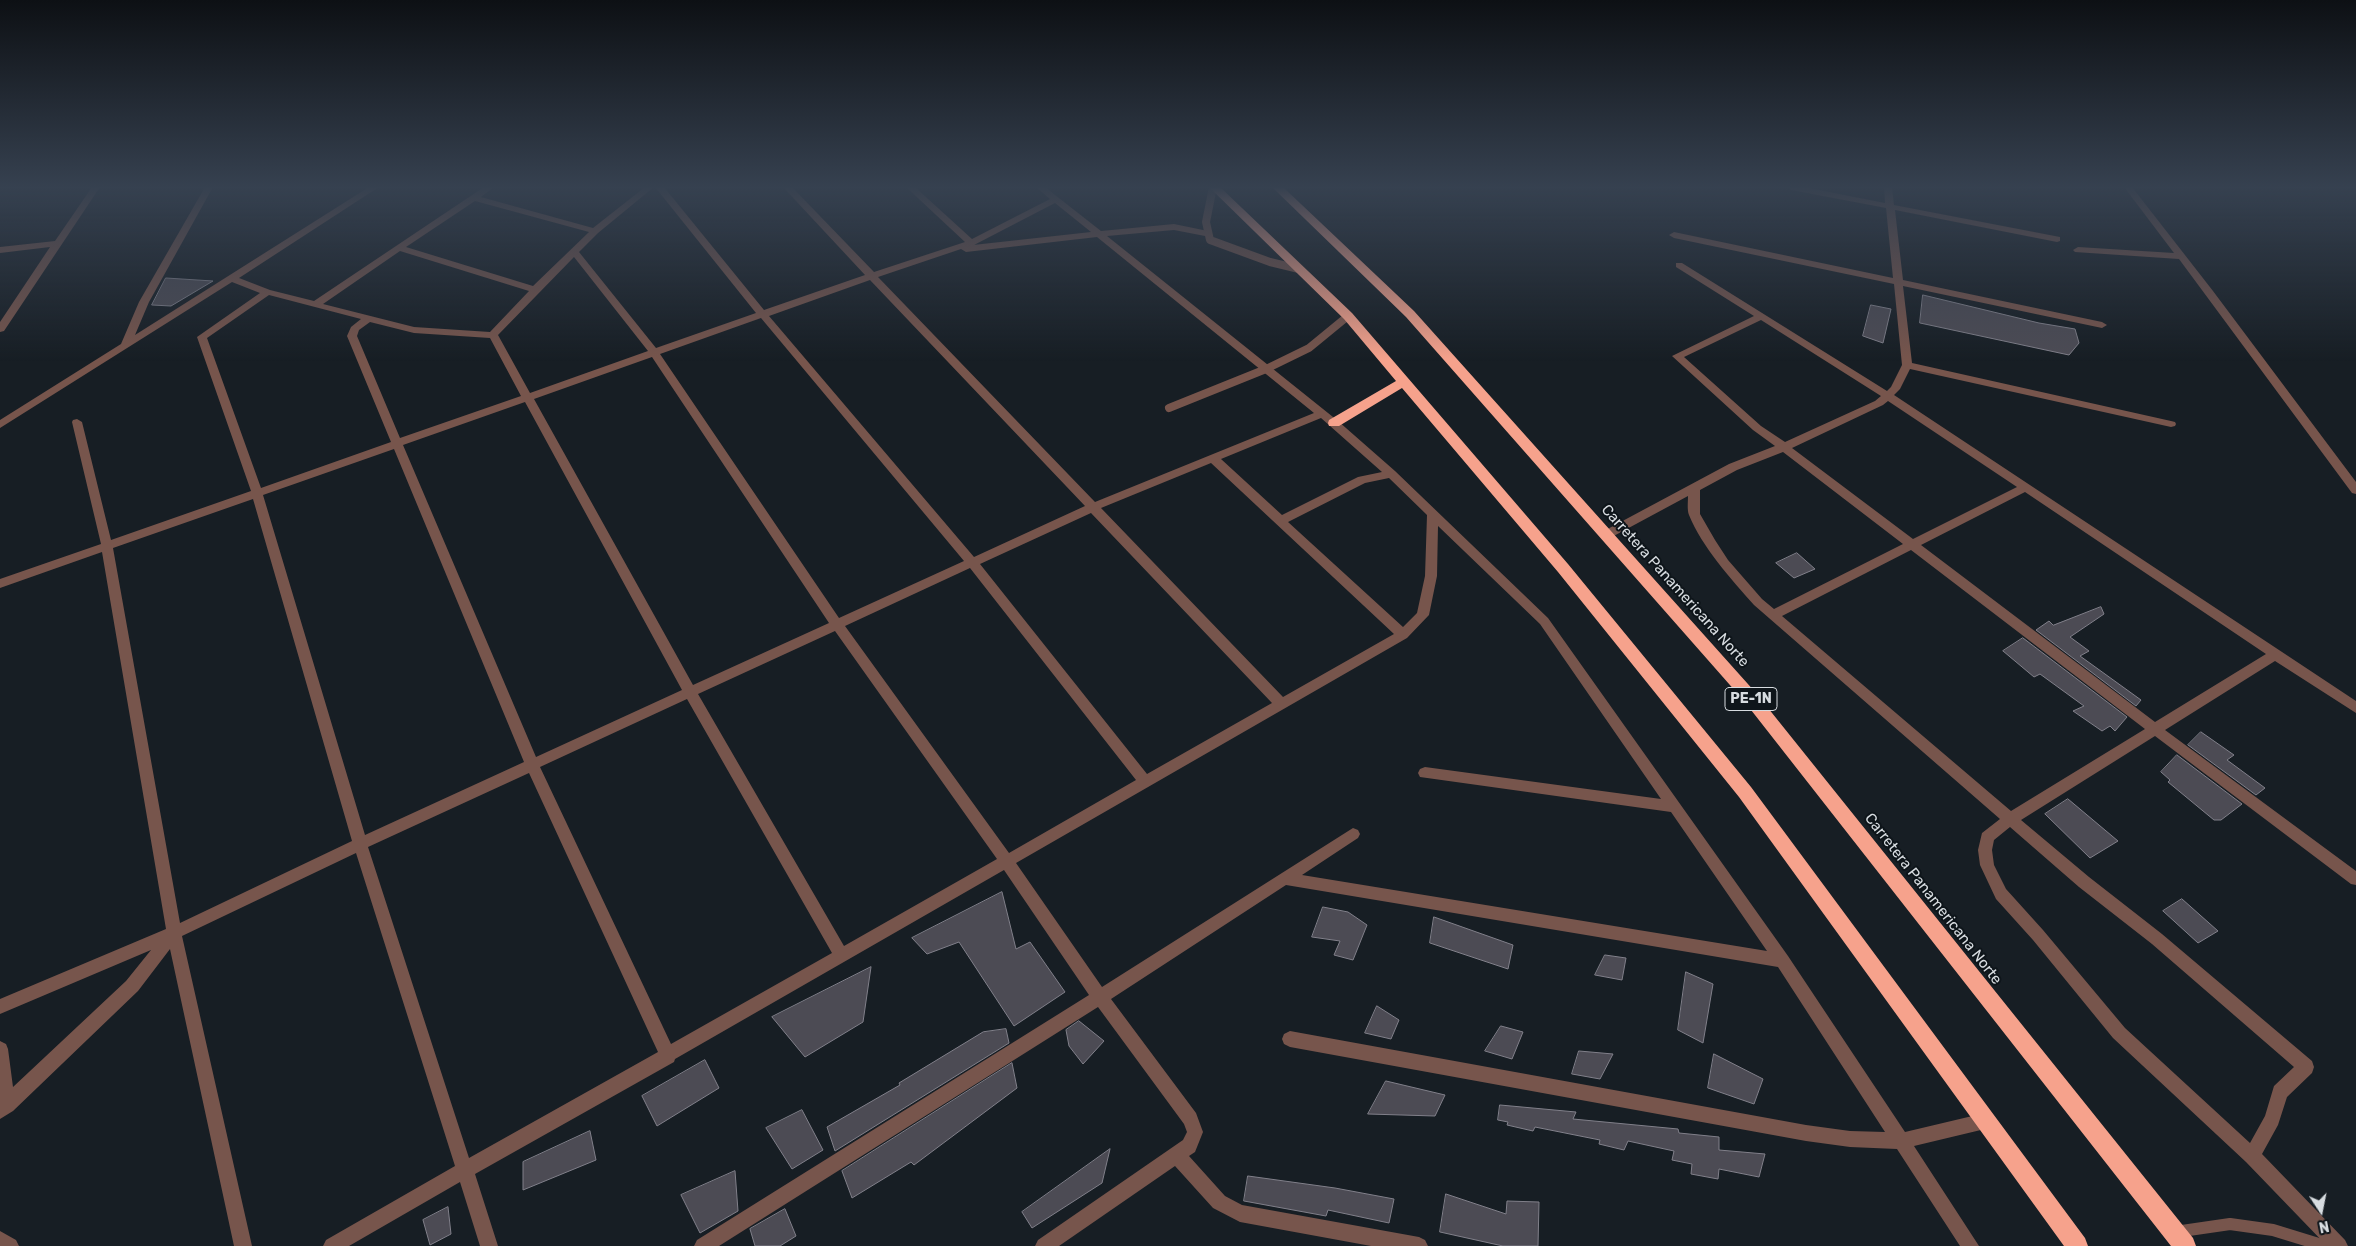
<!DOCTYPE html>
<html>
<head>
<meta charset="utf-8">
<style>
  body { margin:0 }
  #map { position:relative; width:2356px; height:1246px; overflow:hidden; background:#171e24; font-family:Rubik,sans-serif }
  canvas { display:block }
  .north { position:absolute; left:2296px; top:1186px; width:50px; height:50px; -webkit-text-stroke:4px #0e151a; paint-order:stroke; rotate:169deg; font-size:14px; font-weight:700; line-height:20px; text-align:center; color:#d7dce0 }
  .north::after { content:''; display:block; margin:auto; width:18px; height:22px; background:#d7dce0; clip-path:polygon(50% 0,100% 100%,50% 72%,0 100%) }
</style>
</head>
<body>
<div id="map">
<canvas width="2356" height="1246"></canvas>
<div class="north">N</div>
</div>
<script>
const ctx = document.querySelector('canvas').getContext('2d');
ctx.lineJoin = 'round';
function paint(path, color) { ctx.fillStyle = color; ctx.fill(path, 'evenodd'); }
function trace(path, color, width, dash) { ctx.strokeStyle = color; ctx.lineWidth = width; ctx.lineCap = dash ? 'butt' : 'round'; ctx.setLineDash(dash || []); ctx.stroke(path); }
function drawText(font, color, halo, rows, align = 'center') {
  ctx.font = font + ' Rubik,sans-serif'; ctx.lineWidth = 4; ctx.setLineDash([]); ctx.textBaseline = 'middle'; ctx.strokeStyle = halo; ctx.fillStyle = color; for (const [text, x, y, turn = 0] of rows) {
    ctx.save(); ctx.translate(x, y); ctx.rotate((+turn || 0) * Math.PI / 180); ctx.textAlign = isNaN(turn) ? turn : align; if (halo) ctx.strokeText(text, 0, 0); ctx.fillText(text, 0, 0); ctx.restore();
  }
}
const building = new Path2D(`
  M166,278L213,281L171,306L152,305Z
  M1923,295L2039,323L2075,329L2079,343L2069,355L1920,323Z
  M1871,305L1891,309L1883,343L1863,336Z
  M1797,553L1815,569L1794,578L1776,563Z
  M2101,607L2104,614L2070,637L2089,651L2080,656L2141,700L2136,706L2036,630L2049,621L2053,625Z
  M2023,638L2127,717L2115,731L2110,726L2102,731L2073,711L2084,706L2040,674L2034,677L2003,651Z
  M2201,732L2234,755L2227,760L2265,788L2256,795L2188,745Z
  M2177,755L2242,804L2221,820H2214L2168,782L2170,780L2161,772Z
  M2068,799L2118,841L2090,858L2045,814Z
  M1002,892L1016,949L1030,942L1065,992L1014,1026L959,942L927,954L912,938Z
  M2182,899L2218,931L2198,943L2163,911Z
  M1323,907L1348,912L1367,925L1353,960L1334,955L1340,941L1312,937Z
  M1434,917L1513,945L1508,969L1430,943Z
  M1605,955L1626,958L1622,980L1595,975Z
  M871,967L863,1022L805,1057L772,1017Z
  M1686,972L1713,984L1703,1043L1678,1030Z
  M1377,1006L1399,1020L1391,1039L1365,1033Z
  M1079,1021L1104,1041L1083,1064L1069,1046L1066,1030Z
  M1501,1026L1523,1032L1512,1059L1485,1051Z
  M1006,1029L1009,1043L835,1151L827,1127L900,1085L899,1083L983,1032Z
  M1579,1051L1613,1054L1600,1079L1572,1074Z
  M1714,1054L1763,1079L1754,1104L1708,1088Z
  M705,1060L719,1088L657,1126L642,1096Z
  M1012,1063L1017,1088L914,1165L911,1162L852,1198L842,1171Z
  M1386,1081L1445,1095L1435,1116L1368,1114Z
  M1500,1105L1576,1112L1573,1119L1678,1129L1679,1133L1719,1137V1150L1765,1154L1759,1177L1719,1169L1718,1179L1691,1174L1692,1164L1672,1160L1674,1151L1628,1141L1624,1150L1599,1144L1600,1140L1535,1127L1533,1131L1507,1125L1508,1122L1498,1120Z
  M802,1110L823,1150L792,1169L766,1128Z
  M590,1131L596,1160L523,1190V1162Z
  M1110,1149L1102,1183L1032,1228L1022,1212Z
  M735,1171L738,1211L700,1233L681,1195Z
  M1248,1176L1335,1188L1394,1199L1389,1223L1328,1210L1326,1216L1244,1201Z
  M1446,1194L1506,1214L1507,1201L1539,1202L1538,1246H1503L1440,1232Z
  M448,1207L451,1234L430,1245L423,1220Z
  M785,1209L796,1236L780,1246H755L750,1229Z`);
const laneFar1 = new Path2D(`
  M1213,187L1206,222L1210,240L1270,262L1299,269
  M1169,408L1266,369L1309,348L1348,316`);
const lane = new Path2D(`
  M2175,1232L2230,1224L2273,1230L2325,1246`);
const street = new Path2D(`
  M92,187H100L4,331L0,332V322L50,247L0,253V247L55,241Z
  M205,187H213L149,302L135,335L369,187H379L239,278L270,290L314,301L484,187H494L481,197L593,228L645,187H654L598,233L579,252L656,348L756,313L655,187H664L764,310L865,275L783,187H792L874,272L965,242L906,187H915L972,239L1050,199L1036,187H1045L1101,231L1174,224L1208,231V235L1205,236L1174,230L1107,236L1338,421L1395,471L1548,618L1788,956L1905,1132L1985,1113L1991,1115L1993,1121L1991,1127L1985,1129L1914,1146L1979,1246H1960L1897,1149L1850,1147L1806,1141L1290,1047L1284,1044L1282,1039L1284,1034L1290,1031L1806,1125L1850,1131L1885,1132L1778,967L1286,885L1111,999L1196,1113L1203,1132L1195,1152L1189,1156L1225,1196L1242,1205L1419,1237L1425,1240L1428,1246H1371L1240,1222L1213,1208L1175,1166L1059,1246H1035L1038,1240L1183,1140L1187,1132L1184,1124L1098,1007L719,1246H694L697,1240L1089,995L1004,870L675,1059L674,1062L475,1174L498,1246H480L460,1182L349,1246H323L326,1240L455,1166L356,853L182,936L252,1246H234L170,949L138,991L13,1111L0,1119V1041L6,1044L8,1049L13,1087L126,981L151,950L0,1014V999L166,929L102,552L0,588V579L101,544L72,422L73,420L77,419L82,422L111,540L251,491L197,337L260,293L232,282L0,428V420L121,344L139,302ZM475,201L589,232L533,286L406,247ZM1055,203L1091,232L973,245H974ZM1097,237L1314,413L1095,502L878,277L961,249L966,252ZM400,251L529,291L490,332L414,327L323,304ZM574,257L648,351L530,393L498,335ZM870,280L1085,506L974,557L769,316ZM269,295L361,319L351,327L347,336L391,442L261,488L207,338ZM761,318L964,561L839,618L660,354ZM370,322L414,333L490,338L521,396L400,438L357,336L359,330ZM652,357L829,623L693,685L534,399ZM525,402L682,690L536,757L403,445ZM1321,418L1382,472L1358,477L1282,515L1221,459ZM394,449L524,762L365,835L263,495ZM1211,463L1394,634L1283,697L1101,508ZM1389,478L1427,515L1425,576L1417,613L1403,627L1288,522L1365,483ZM253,499L352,841L180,923L113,548ZM1091,513L1272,703L1147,774L980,564ZM1438,526L1540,624L1661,799L1425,767L1420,769L1418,773L1420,777L1671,812L1767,951L1302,875L1358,838L1360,834L1358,830L1353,828L1102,987L1016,863L1407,638L1429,615L1437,576ZM970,568L1136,780L1009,853L845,626ZM835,631L997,859L844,946L698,694ZM687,699L832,953L671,1044L540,767ZM529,773L658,1052L469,1158L368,847Z
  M1787,187H1804L1885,203L1884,187H1892L1894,205L2060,237V241L2057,242L1895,210L1903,280L2102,322L2107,325L2102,328L1903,286L1912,363L2171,421L2175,422L2176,424L2175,426L2171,427L1910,369L1900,389L1894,395L2356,701V713L2275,661L2165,730L2356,871V885L2351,884L2155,736L2021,820L2089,877L2162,934L2312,1061L2314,1067L2312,1073L2287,1097L2278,1125L2262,1154L2345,1240L2348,1246H2327L2246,1162L2113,1038L2033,940L1996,899L1980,865L1978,850L1982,833L2000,819L1754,605C1731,579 1702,547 1689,515C1687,510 1688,502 1688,496L1610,538H1602L1600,535L1602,532L1729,464L1775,446L1753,430L1672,356L1754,316L1676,267V263H1682L1887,391L1891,387L1902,365L1894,284L1674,238L1669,235L1674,232L1893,278L1886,208L1791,190ZM1761,320L1881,396L1875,401L1785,442L1761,426L1684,357ZM1888,401L2017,487L1913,539L1792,448L1883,405ZM1783,452L1903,544L1774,609L1762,599L1728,560L1715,540L1700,514V490L1737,470ZM2025,492L2266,654L2155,722L1921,545ZM1911,550L2145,729L2011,811L1782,616ZM2010,827L2079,887L2152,944L2294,1067L2274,1086L2265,1116L2250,1143L2125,1028L2043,930L2006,889L1994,865L1992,850L1994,840Z
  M2124,187H2132L2213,291L2356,482V494L2352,493L2179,259L2075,252L2073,250L2078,247L2174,253Z
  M0,1231L16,1240L19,1246H0Z`);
const highway = new Path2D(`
  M1209,187H1220L1352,313L1568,564L1751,787L2085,1238L2088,1246H2064L1739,797L1558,572L1402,388L1339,426H1329L1328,423L1329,420L1396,381L1344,319Z
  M1272,187H1283L1414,311L1756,693L2193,1238L2196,1246H2171L1744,701L1406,317Z`);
const shields = [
  [1751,699,52]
];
const shieldNames = [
  ["PE-1N",1751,699]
];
const streetNames = [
  ["Carretera Panamericana Norte",1675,586,48],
  ["Carretera Panamericana Norte",1933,899,52]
];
paint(building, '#4c4b54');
trace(building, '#81808a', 1);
trace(laneFar1, '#77554c', 8);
trace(lane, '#77554c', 12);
paint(street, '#77554c');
paint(highway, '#f6a28c');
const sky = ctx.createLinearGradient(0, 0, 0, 361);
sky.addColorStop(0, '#0d1014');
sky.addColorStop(0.52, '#364150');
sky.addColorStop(1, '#36415000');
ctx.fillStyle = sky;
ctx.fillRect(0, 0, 2356, 361);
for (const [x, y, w] of shields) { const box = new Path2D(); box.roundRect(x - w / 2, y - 11.5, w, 23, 4); ctx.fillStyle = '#0e151a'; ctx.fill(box); trace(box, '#d7dce0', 1); }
drawText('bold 14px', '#d7dce0', null, shieldNames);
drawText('15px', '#d7dce0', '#0e151a', streetNames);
</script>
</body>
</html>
